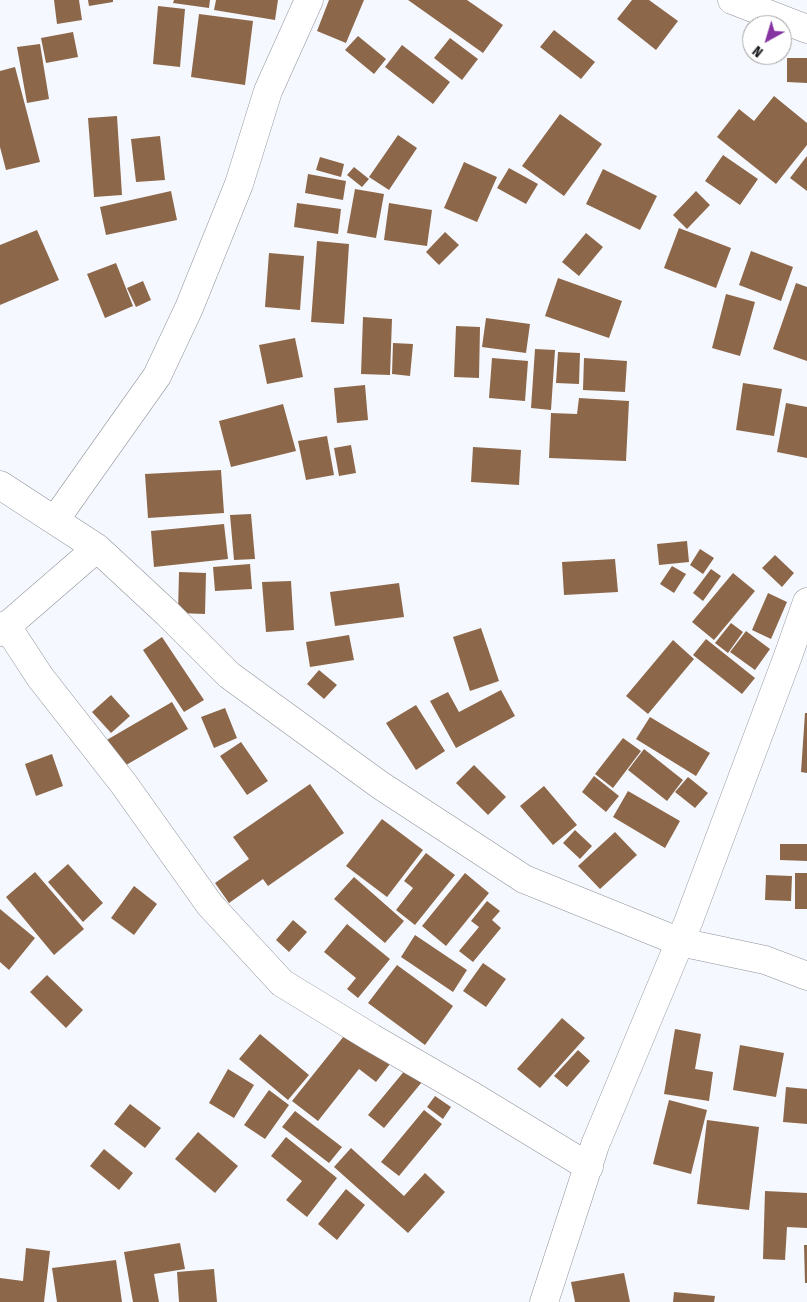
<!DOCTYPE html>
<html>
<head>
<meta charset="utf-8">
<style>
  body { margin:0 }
  #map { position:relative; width:807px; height:1302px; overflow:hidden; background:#f5f8fe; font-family:"Fira Sans Condensed",sans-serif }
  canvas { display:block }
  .north { position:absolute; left:742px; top:15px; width:50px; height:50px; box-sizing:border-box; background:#fff; border:1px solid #a2a2a3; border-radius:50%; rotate:219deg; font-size:14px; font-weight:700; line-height:20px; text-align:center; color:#161719 }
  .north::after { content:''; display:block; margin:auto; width:18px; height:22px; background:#8734a3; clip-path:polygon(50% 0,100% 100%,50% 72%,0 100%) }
</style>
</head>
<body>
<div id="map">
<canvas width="807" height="1302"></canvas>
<div class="north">N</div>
</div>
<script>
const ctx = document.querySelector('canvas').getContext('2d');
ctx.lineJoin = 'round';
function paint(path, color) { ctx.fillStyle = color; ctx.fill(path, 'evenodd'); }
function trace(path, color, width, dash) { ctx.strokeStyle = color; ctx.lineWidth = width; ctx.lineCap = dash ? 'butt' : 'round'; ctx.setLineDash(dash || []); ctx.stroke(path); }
const building = new Path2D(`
  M54,0H79L82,20L57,24Z
  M88,0H113V2L89,6Z
  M174,0H210L209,8L173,3Z
  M216,0H278L275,20L214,10Z
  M329,0H364L346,43L317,31Z
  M408,0H467L503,25L483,53Z
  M632,0H649L678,21L656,50L617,19Z
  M158,6L185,9L180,67L153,64Z
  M199,14L253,21L245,85L191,77Z
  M554,30L595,62L581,79L540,47Z
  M73,32L78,57L46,63L41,38Z
  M358,36L386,59L374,74L345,50Z
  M450,38L478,59L462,80L434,58Z
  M40,44L49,99L27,103L17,47Z
  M402,45L450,82L433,104L385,67Z
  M787,58H807V83L787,82Z
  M15,67L40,162L6,170L0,147V71Z
  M774,96L807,123V145L776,184L717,137L739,109L754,121Z
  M560,114L602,144L564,196L522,166Z
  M117,116L122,195L94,197L88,118Z
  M398,135L417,148L389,190L369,177Z
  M160,136L165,180L136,182L131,139Z
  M723,155L758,179L740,205L705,181Z
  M807,156V191L790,178Z
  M320,157L344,164L341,177L316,170Z
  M464,162L497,177L477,222L444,208Z
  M354,167L369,179L362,187L347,175Z
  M509,168L538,184L526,204L497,188Z
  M603,169L657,196L640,230L586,204Z
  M308,174L346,181L343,200L305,193Z
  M355,189L384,194L376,238L347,233Z
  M171,191L177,220L106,235L100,207Z
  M696,191L710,205L687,229L673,215Z
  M297,203L341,209L338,234L294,227Z
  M389,203L432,210L427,246L384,240Z
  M679,228L731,248L716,288L664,268Z
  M37,230L59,280L0,305V245Z
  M445,232L459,245L439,265L426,252Z
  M586,233L603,247L579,276L562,262Z
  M317,241L349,244L344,324L311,322Z
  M751,251L793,267L781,301L739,285Z
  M269,253L304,256L300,310L265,307Z
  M116,263L133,306L105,318L87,274Z
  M558,278L622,301L609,338L545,316Z
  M143,281L151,300L136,307L127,288Z
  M796,283L807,287V361L773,349Z
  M726,294L755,302L740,356L712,348Z
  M363,317L392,319L390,375L361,374Z
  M486,318L530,324L526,353L482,347Z
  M456,326L480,327L479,378L454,377Z
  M295,338L303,377L267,384L259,345Z
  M393,343L413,344L410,376L392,374Z
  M535,349L555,350L551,410L531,408Z
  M558,352L580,353L579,384L556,383Z
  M492,358L528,361L525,401L489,398Z
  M584,358L627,361L625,392L583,390Z
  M743,383L782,389L774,436L736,430Z
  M365,385L368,420L337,423L334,388Z
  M579,398L629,401L626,461L549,458L551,413L577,414Z
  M786,403L807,407V458L777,452Z
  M283,404L296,451L231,467L219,421Z
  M327,436L334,475L306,480L298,441Z
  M351,445L356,473L339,476L334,448Z
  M473,447L521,450L519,485L471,482Z
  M221,470L224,513L148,518L145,474Z
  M251,514L255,559L234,560L230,515Z
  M224,524L228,559L154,567L151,531Z
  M687,541L689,562L659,565L657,544Z
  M700,549L714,558L703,574L690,565Z
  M775,555L794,573L782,587L762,568Z
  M615,559L618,592L564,595L562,562Z
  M250,564L252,589L215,591L213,567Z
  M672,566L686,574L674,593L660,584Z
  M711,569L721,576L703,601L693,593Z
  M179,572L206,573L205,614L178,613Z
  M733,573L755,591L714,640L692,622Z
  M291,581L294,630L266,632L262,582Z
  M399,583L404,617L335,626L330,592Z
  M768,593L787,602L771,639L752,630Z
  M731,623L743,632L728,653L715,643Z
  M481,628L499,681L470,691L453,637Z
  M746,631L770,649L755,670L730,652Z
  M349,635L354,660L310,667L306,642Z
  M162,637L204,700L184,712L143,650Z
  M706,639L755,678L742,694L693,655Z
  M673,640L694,659L648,714L626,696Z
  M319,670L337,685L324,699L307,684Z
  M501,690L515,716L456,748L430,701L448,692L459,712Z
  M111,695L130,716L111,733L92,712Z
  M172,702L188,729L121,768L105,741Z
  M416,705L445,751L416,770L386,723Z
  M225,708L237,738L214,748L201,717Z
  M805,713H807V773L801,772Z
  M650,717L710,753L696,776L636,739Z
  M623,738L641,751L613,788L595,774Z
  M241,742L268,781L247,795L220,756Z
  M644,749L683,780L667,801L628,770Z
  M52,754L63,786L36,796L25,764Z
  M474,765L506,797L488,815L456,783Z
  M594,776L619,796L606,812L582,792Z
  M688,777L708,793L695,808L675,792Z
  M310,784L344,833L268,886L263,879L229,903L215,883L249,859L233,837Z
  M544,786L577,825L553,845L520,806Z
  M628,791L680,821L665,848L613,817Z
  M382,819L423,850L387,897L346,866Z
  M575,830L592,846L580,859L563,843Z
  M615,832L637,855L600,889L578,866Z
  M780,844H807V861L780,860Z
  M426,853L455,875L415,925L396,910L413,888L404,881Z
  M68,864L103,903L83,922L48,882Z
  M35,872L84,929L54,955L6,897Z
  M465,873L489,893L446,946L422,926Z
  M795,873H807V909H795Z
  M766,875L792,876L791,901L765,900Z
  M354,877L404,921L385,943L334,899Z
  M134,886L157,904L134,935L111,918Z
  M487,901L500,911L492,920L501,928L473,962L459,951L479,927L471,921Z
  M0,909L35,938L9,970L0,962Z
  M293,920L307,932L289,952L276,940Z
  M347,924L390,959L358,998L347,989L356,978L324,952Z
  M415,935L467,970L453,992L401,957Z
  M483,963L506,979L486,1007L463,991Z
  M397,965L453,1006L425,1045L368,1003Z
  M47,975L83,1010L66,1028L30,992Z
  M562,1018L585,1038L540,1088L517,1069Z
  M675,1029L701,1034L695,1069L713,1072L709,1101L664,1094Z
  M348,1031L390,1064L376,1082L359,1069L318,1121L292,1101Z
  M260,1034L309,1075L288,1100L239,1059Z
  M740,1045L784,1053L776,1097L733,1090Z
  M578,1050L590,1061L567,1087L554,1076Z
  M228,1069L254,1085L234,1118L209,1103Z
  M406,1069L422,1082L384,1128L368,1115Z
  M786,1087L807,1089V1124L783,1122Z
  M269,1090L289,1105L265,1139L244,1125Z
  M435,1096L451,1107L443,1119L427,1107Z
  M669,1100L707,1110L691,1174L653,1164Z
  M130,1104L161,1128L145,1148L114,1124Z
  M424,1110L442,1124L399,1176L381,1162Z
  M295,1111L342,1147L329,1163L282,1127Z
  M707,1120L759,1127L749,1210L697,1204Z
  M198,1132L238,1166L215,1193L175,1159Z
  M286,1137L337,1178L307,1217L286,1200L302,1181L271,1156Z
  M351,1148L404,1196L425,1173L445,1192L408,1233L334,1167Z
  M104,1149L133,1173L119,1190L90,1166Z
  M346,1189L365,1205L337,1240L318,1224Z
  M765,1191L807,1193V1228L787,1227L785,1260L763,1259Z
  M180,1243L185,1269L154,1274L159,1302H133L124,1252Z
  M804,1245H807V1283H805Z
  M26,1248L50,1251L44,1302H0V1278L23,1281Z
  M116,1260L122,1302H57L52,1268Z
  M214,1269L217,1302H179L177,1272Z
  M624,1273L630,1302H575L571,1282Z
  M674,1292L715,1296L714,1302H673Z`);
const minor = new Path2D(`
  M732,0L807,29
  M0,485L97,548L167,613L229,675L380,785L524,879L680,942L765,960L807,976
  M55,520L157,376L189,308L239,184L268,91L309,0
  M6,625L40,677L123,783L210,905L282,983L372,1038L469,1094L589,1167
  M0,632L97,548
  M544,1302L595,1145L689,920L788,656L807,602`);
paint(building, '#8d6749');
trace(minor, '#8f9299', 29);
trace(minor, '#fff', 28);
</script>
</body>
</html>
